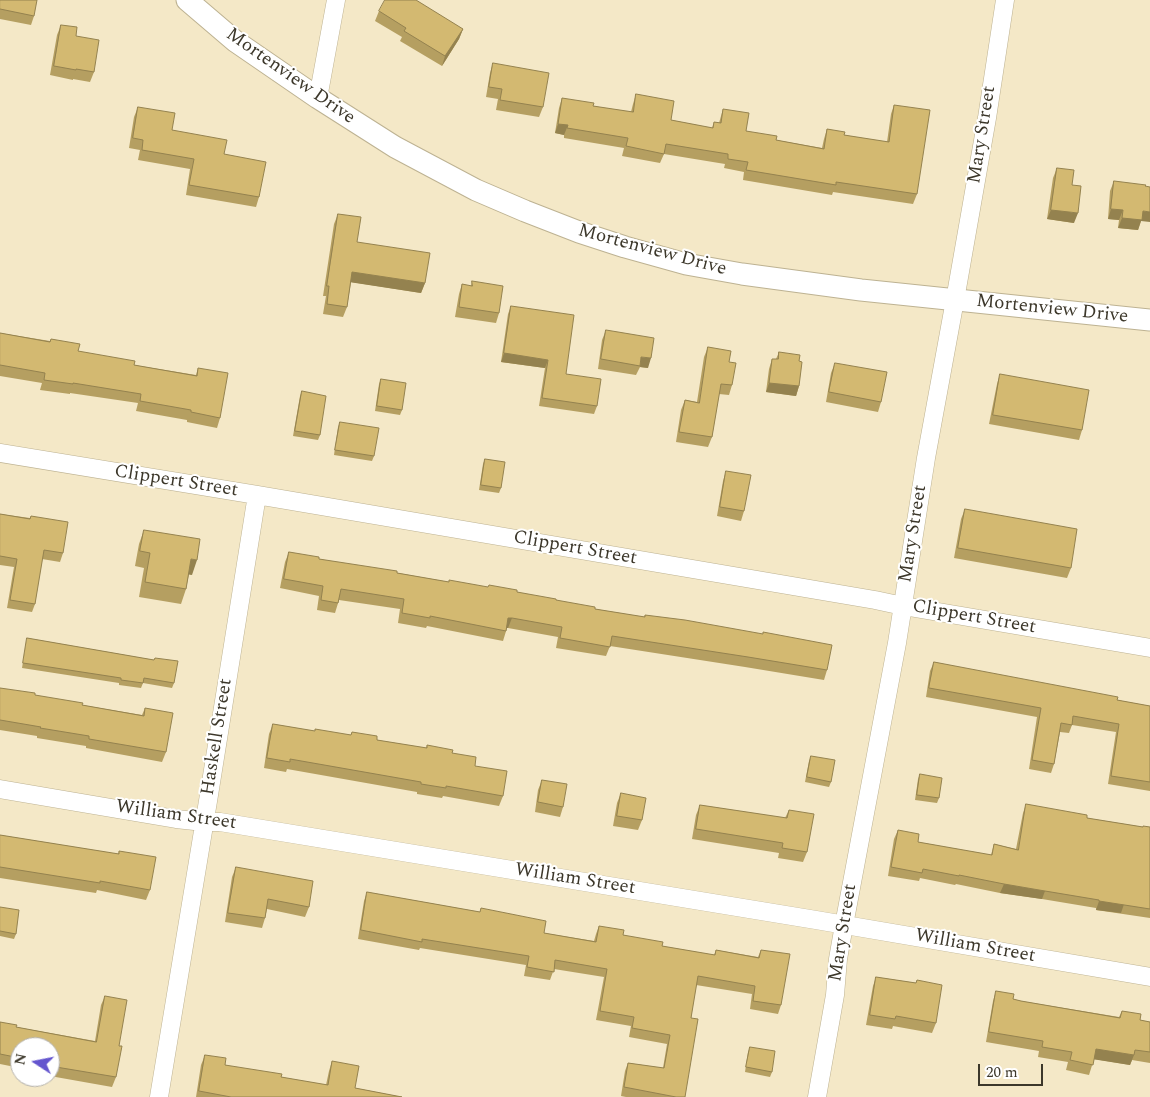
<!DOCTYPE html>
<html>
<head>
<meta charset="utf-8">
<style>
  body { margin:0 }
  #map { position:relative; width:1150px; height:1097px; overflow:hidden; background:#f4e8c7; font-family:Spectral,serif }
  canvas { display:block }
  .north { position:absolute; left:10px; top:1037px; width:50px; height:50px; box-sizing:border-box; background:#fff; border:1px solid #b1afaa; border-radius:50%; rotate:281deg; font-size:14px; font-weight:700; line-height:20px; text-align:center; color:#3c372a }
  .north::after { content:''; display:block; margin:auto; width:18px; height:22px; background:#6455ce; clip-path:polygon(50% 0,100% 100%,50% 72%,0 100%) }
  .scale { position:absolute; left:978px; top:1064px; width:65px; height:22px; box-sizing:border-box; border:2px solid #3c372a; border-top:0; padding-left:6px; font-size:15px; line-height:18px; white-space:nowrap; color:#3c372a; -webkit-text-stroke:4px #fff; paint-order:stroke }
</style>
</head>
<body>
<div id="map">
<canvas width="1150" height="1097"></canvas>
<div class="north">N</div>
<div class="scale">20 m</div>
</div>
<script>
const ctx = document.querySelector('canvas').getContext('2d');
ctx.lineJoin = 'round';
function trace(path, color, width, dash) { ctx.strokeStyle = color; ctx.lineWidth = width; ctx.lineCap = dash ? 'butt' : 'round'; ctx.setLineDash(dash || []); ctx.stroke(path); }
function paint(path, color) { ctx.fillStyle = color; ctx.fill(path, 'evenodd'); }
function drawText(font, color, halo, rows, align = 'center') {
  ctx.font = font + ' Spectral,serif'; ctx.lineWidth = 4; ctx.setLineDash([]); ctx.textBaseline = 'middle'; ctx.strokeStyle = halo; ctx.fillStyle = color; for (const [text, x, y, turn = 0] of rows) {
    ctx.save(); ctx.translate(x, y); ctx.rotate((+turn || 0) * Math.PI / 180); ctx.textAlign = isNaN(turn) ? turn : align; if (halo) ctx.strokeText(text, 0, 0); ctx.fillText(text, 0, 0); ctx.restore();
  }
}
const minor = new Path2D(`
  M318,98L336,0
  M0,453L257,495L875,600L903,606L1150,648
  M0,789L176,819L204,822H220L816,920L1150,977
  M159,1097L209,795L257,495
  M817,1097L835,995L838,959L844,925L897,643L926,458L955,300L987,118L1005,0`);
const tertiary = new Path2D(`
  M187,0L235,41L318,98L395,147L476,190L525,211L579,232L625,247L686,264L742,274L861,290L1150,320`);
const wall = new Path2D(`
  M0,0L34,16L31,25L0,19Z
  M379,11L463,29L459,39L442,66L400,41L402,37L375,21Z
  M61,25L76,36L94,72L90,82L73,79V80L50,75L57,35Z
  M493,63L543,107L539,117L496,110L498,99L486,97L490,73Z
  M636,94L671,120L712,128L714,122L719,123L723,109L746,131L776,140L822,148L824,139L827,129L844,135L887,142L891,114L894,105L917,194L913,204L833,192L832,195L743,180L744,172L724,168L725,164L664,154L660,163L622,156L624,148L564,138V135L555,133L559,108L562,98L593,106L631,112L633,104Z
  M138,107L172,130L224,154L259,197L256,207L186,195L190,169L138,160L140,150L129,148L134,117Z
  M1057,168L1074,223L1047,219L1053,178Z
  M1114,181L1141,221L1138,230L1118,228L1119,220L1108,219L1110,191Z
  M338,214L357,242L425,283L421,293L351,282L347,307L343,317L323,314L326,296H323L334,224Z
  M472,281L499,313L496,323L455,317L459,294L462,284L471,286Z
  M511,306L566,374L597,406L594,414L539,406L545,368L501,362L508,314Z
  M606,330L648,368L640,367L636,375L598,369L602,340Z
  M0,333L50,341L51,339L78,351L134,365L196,375L198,368L220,418L217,428L187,422V420L136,411L138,403L70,393V394L40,390L42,383L0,376Z
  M708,347L729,362L732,385L729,395L719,394L712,437L708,447L676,442L681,410L685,400L697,402L704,357Z
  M779,352L799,361V386L796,396L766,392L769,369L772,359H776Z
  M835,363L881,402L878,412L826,402L831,373Z
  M1000,374L1082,430L1079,440L989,424L997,384Z
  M381,379L402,410L400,415L375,411L379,384Z
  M302,391L320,435L318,440L293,436L300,396Z
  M340,422L374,456L372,461L334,455L338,427Z
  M485,459L501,488L499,493L479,490L483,464Z
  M726,471L744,511L741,521L717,516L723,481Z
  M965,509L1071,568L1067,578L954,558L961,519Z
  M0,514L30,518L31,516L63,553L60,562L42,559L35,604L32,612L7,608L14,567L0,565Z
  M144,530L192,575L189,574L186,589L181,604L139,597L144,568L135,566L139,544Z
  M289,552L319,559L449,582L517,592L595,609L644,617L645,615L827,670L824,680L745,667L610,646L606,656L556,648L558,637L508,628H507L503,641L427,626L426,628L398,623L400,609L339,600L335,613L317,610L319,596L280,588L285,562Z
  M27,638L154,660L155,658L174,683L172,688L143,683L141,688L119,685V683L22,668L26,643Z
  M934,662L1117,700L1150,706V791L1108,784L1116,732L1072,725L1069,733L1060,732L1054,764L1051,773L1029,769L1037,717L926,697L930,671Z
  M0,688L82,705L142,715L145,708L166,752L162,762L86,748V746L37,738V736L0,730Z
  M273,724L314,731L351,735L352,732L377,740L426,748L427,745L452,753L475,766L503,796L499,806L443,796L442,798L417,794V792L287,769L286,772L264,768L269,734Z
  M811,756L831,782L829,787L805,782L809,761Z
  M920,774L939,798L937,803L915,800L918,779Z
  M542,780L563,807L560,817L535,812L538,790Z
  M621,793L642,820L638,830L613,826L617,803Z
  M1026,804L1087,818L1143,827H1150V918L1096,910V908L1042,899L1000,893L956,884L955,885L920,878L919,881L888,876L894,839L898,830L918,842L991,855L994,844L1016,849L1023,813Z
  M700,805L785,818L789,810L807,852L803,862L778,858L779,853L692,839L696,815Z
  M0,835L118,854L119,851L150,890L146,900L97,890L96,893L0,878Z
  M236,867L309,907L305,917L267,909L265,918L262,928L225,922L232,877Z
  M367,892L480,912L481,908L544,933L594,941L596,934L599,926L623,935L662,946L714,955L716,950L758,957L761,950L781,1005L778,1014L750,1009L752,994L696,985L691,1018L685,1097H626L621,1096L625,1071L628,1063L663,1068L667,1044L629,1037L631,1026L596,1020L604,977L554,969L550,980L524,976L526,965L420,948L419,950L358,939L364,901Z
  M0,907L16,934L14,939L0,936Z
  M876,977L916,983L917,980L936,1023L932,1033L893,1026L892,1029L866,1025L873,986Z
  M996,991L1013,999L1021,1001L1119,1017L1122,1011L1140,1020L1150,1022V1063L1132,1060L1130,1065L1094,1059L1089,1075L1066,1070L1068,1062L1038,1057L1039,1051L986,1042L993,1001Z
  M105,996L116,1077L112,1087L50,1076V1047H20V1068L0,1064V1022L16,1027L95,1041L101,1005Z
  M750,1047L772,1072L770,1077L745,1072L748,1052Z
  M205,1055L225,1065L281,1077L326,1085L329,1071L332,1061L355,1088L402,1097H196L201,1065Z`);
const shadedWall = new Path2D(`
  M463,29L459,39L442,66L445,56Z
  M558,124L568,125L564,135L555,133Z
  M1111,209L1123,210L1119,220L1108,219Z
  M1051,210L1078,213L1074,223L1047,219Z
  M1143,211L1150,212V222L1141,221L1138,230L1118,228L1122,218Z
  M352,272L425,283L421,293L349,282Z
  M504,353L548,360L545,368L501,362Z
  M641,357L651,358L648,368L640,367Z
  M769,383L799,386L796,396L766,392Z
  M191,559L197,560L192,575L186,574Z
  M508,618H512L508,628H505Z
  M1004,884L1045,891L1042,899L1000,893Z
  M1099,901L1124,904L1121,913L1096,910Z
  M1096,1049L1134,1055L1130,1065L1092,1059Z`);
const building = new Path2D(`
  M0,0H37L34,16L0,9Z
  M385,0H416L463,29L445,56L404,31L406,28L379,11Z
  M61,25L77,27L76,36L99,40L94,72L76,69V70L54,66Z
  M493,63L549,73L543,107L500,100L502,89L489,87Z
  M636,94L674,101L671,120L713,128L714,122L721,123L723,109L749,113L746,131L777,136L776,140L824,149L827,129L845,132L844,135L889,142L894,105L930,110L917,194L836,182V185L746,170L748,162L728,159V154L666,144L664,154L626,146L628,138L567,128L568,125L558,124L562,98L594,103L593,106L633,112Z
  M138,107L175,113L172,130L227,140L224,154L266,162L259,197L189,185L194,159L142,150L143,140L133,138Z
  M1057,168L1074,170L1072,185L1081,186L1078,213L1051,210Z
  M1114,181L1146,185L1145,186L1150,187V212L1143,211L1142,220L1122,218L1123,210L1111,209Z
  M338,214L361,217L357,242L430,253L425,283L352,272L347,307L327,304L329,286H327Z
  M472,281L503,286L499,313L459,307L462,284L472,286Z
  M511,306L574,315L566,374L601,379L597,406L542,398L548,360L504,353Z
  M606,330L654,338L651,358L641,357L640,366L601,359Z
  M0,333L50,342L51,339L80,344L78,351L135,361L134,365L197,376L198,368L228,373L220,418L191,412V410L140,401L141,394L73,383V384L44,380L45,373L0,365Z
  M708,347L731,351L729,362L736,363L732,385L721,384L712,437L679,432L685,400L699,403Z
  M779,352L800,355L799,361L802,362L799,386L769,383L772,359H778Z
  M835,363L887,372L881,402L829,392Z
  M1000,374L1089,390L1082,430L993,415Z
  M381,379L406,383L402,410L377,406Z
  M302,391L326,396L320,435L295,431Z
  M340,422L379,428L374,456L335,450Z
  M485,459L505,462L501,488L481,485Z
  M726,471L751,475L744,511L720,507Z
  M965,509L1077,529L1071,568L958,548Z
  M0,514L30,519L31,516L68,522L63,553L44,550L35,604L10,600L17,559L0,556Z
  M144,530L200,539L197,560L191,559L186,589L145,582L150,553L140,551Z
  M289,552L319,557V559L397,571V573L449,582V580L488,587L489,585L517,590V592L556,599V600L595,607V609L645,617V615L685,620L763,634V632L832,645L827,670L748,657L612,636L610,647L560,638L562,627L512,618H508L506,631L430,616V618L402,613L404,599L341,589L338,603L321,600L323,586L284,579Z
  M27,638L154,660L155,658L178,661L174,683L144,678L143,683L121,680V678L23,663Z
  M934,662L1118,697L1117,700L1150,706V782L1111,776L1119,724L1073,716L1072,725L1061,723L1054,764L1032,760L1041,708L929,688Z
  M0,688L35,693V695L83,703L82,705L144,716L145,708L173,713L166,752L89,739V736L40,728L41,727L0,720Z
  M273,724L315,731V729L351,735L352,732L377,736V740L427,748V745L453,750L452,753L476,757L475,766L507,771L503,796L446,786V788L421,784V782L290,759V762L267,758Z
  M811,756L835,760L831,782L807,777Z
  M920,774L942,778L939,798L917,795Z
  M542,780L567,784L563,807L538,802Z
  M621,793L646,798L642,820L617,816Z
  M1026,804L1087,815V818L1143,827V826L1150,827V909L1099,901V900L1045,891L1004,884L959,875V876L923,869L922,873L891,867L898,830L919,834L918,842L992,855L994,844L1018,850Z
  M700,805L787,818L789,810L814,814L807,852L782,848L783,843L696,829Z
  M0,835L119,854V851L156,857L150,890L100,881V883L0,867Z
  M236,867L313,881L309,907L268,899L265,918L228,913Z
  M367,892L480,912L481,908L546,921L544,933L596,942L599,926L624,930L623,935L663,942L662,946L715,955L716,950L759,958L761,950L790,954L781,1005L753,1001L755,986L698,976L691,1018L698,1019L685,1097H676L624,1087L628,1063L664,1068L670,1035L632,1028L634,1017L600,1011L607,969L555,960L554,972L527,967L529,956L422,939V942L361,930Z
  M0,907L19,910L16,934L0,931Z
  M876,977L916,983L917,980L942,985L936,1023L896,1016L895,1019L870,1015Z
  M996,991L1014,994L1013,999L1021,1001L1120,1018L1122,1011L1141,1014L1140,1020L1150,1022V1052L1135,1050L1134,1055L1096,1049L1093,1065L1070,1060L1072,1052L1042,1047L1043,1041L989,1032Z
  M105,996L127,1000L119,1046H122L116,1077L50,1066V1047H20V1058L0,1054V1022L17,1025L16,1027L96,1042Z
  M750,1047L775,1051L772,1072L746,1067Z
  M205,1055L226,1058L225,1065L282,1074L281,1077L328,1085L332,1061L359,1066L355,1088L402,1097H231L199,1091Z`);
const streetNames = [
  ["Mortenview Drive",290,77,35],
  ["Mary Street",983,135,-81],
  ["Mortenview Drive",652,251,15],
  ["Mortenview Drive",1052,310,6],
  ["Clippert Street",176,482,9],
  ["Mary Street",914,534,-81],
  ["Clippert Street",575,549,10],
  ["Clippert Street",974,618,10],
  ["Haskell Street",218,737,-81],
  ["William Street",176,816,8],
  ["William Street",575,880,9],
  ["Mary Street",844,933,-81],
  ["William Street",975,947,10]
];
trace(minor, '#bdb292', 19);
trace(tertiary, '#bdb292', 23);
trace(minor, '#fff', 18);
trace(tertiary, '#fff', 21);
paint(wall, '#b59f61');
paint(shadedWall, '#94824f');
paint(building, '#d3b971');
trace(building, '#94824f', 1);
drawText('19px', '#3c372a', '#fff', streetNames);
</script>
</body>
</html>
